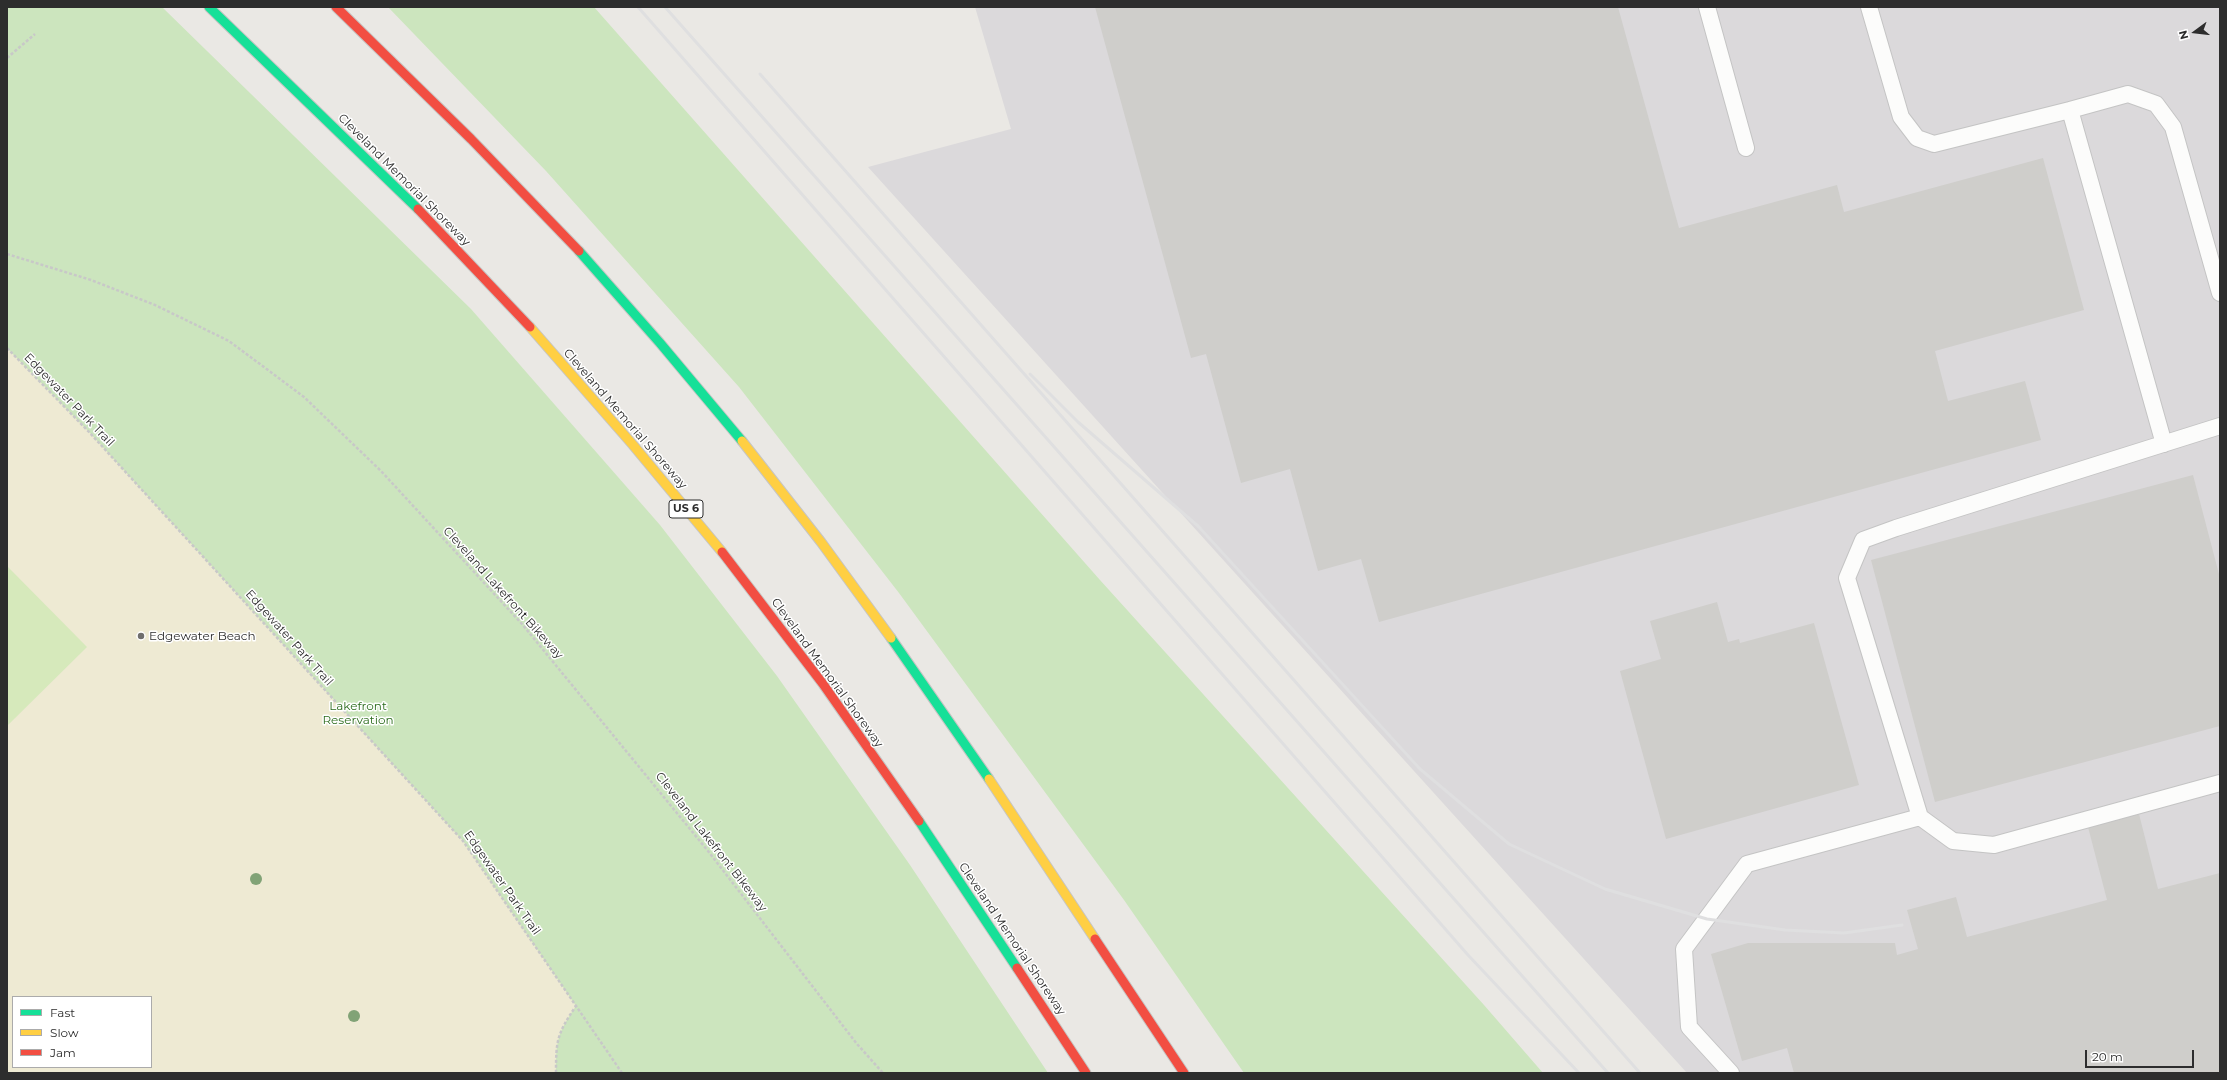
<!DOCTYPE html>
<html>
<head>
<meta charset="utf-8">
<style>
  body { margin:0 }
  #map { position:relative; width:2227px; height:1080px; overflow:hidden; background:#eae8e4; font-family:Montserrat,sans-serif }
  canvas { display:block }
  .frame { position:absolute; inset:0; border:8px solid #2d2d2d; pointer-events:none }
  .legend { position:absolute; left:12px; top:996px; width:140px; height:72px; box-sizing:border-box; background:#fff; border:1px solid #ababab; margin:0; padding:5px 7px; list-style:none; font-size:12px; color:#2d2d2d }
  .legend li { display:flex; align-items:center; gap:8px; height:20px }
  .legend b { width:20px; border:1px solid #ababab }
  .north { position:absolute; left:2175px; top:12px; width:40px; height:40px; -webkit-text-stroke:3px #fff; paint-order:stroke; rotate:255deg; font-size:11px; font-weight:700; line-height:16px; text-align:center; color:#2d2d2d }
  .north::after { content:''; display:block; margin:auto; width:14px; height:18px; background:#2d2d2d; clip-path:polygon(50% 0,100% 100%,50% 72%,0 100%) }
  .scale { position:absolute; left:2085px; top:1050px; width:109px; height:18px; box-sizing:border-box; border:2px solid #2d2d2d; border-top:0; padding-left:5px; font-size:12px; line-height:14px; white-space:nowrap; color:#2d2d2d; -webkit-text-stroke:3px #fff; paint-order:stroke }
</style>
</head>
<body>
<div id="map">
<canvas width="2227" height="1080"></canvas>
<div class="frame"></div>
<ul class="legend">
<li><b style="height:5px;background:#16e098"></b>Fast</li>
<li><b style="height:5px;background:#ffcf43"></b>Slow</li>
<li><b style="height:5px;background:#f24e42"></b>Jam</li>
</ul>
<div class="north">N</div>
<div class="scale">20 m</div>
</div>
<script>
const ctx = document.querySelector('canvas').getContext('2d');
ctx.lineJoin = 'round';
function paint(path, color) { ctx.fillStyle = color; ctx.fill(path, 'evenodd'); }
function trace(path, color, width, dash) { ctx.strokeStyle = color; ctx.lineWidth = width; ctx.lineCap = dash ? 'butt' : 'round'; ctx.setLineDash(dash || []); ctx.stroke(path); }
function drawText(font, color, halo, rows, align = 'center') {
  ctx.font = font + ' Montserrat,sans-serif'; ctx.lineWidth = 3; ctx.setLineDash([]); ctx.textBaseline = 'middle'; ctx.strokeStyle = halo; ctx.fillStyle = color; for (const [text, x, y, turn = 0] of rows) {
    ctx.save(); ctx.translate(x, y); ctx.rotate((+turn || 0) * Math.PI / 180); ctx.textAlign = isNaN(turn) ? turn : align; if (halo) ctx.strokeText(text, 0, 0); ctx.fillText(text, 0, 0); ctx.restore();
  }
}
const industrial = new Path2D(`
  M975,7H2220V1073H1687L868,167L1011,129Z`);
const green = new Path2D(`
  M7,7H162L471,309L660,525L777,676L910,865L1048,1073H7ZM13,997H151V1067H13Z
  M388,7H594L1100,580L1484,1005L1543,1073H1244L1124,900L899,593L739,387L546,171Z`);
const sand = new Path2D(`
  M7,348L89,432L463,841L576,1006C557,1034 556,1040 556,1073H7ZM13,997H151V1067H13Z`);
const pitch = new Path2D(`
  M7,566L87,647L7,726Z`);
const building = new Path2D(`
  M1095,7H1618L1679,228L1837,185L1844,212L2043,158L2084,310L1935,351L1948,401L2025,381L2041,440L1379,622L1361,559L1318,571L1290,469L1241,483L1206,354L1191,358Z
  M2193,475L2220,578V726L1935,802L1871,560Z
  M1717,602L1728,642L1739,639L1740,643L1814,623L1859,785L1666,839L1620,671L1661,659L1650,621Z
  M2139,814L2158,889L2220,873V1073H1794L1787,1048L1742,1061L1711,954L1748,943H1895L1897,955L1918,949L1907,910L1956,897L1967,937L2107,900L2088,827Z`);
const path = new Path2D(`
  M7,58L35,34
  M7,254L91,280L155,305L229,341L304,397L381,471L522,624L708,851L857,1044L883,1073
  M7,348L89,432L463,841L622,1073
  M556,1073C556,1040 557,1034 576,1006`);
const lane = new Path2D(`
  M1707,7L1746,148
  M1869,7L1901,117L1917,138L1934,144L2070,110
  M2220,426L1896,528L1863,540L1847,578L1920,817L1953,841L1994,845L2220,783
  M2164,444L2070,110L2128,94L2156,104L2173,127L2220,293
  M1731,1073L1689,1027L1684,949L1747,864L1920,817`);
const fast = new Path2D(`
  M209,7L418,209
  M579,251L660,343L742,441
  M891,638L989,779
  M919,821L1017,968`);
const slow = new Path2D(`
  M530,327L633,445L722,552
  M742,441L821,542L891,638
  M989,779L1095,939`);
const jam = new Path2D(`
  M336,7L471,139L579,251
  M418,209L530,327
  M722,552L823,684L919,821
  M1095,939L1184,1073
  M1017,968L1086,1073`);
const rail = new Path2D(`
  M638,7L1468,955L1579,1073
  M665,7L1608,1073
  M760,74L1640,1073
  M1030,374L1078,422L1198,526L1420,769L1509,844L1605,889L1707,919L1785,930L1844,933L1902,925`);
const trees = [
  [256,879],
  [354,1016]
];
const markers = [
  [141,636,4,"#6f6e6d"]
];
const shields = [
  [686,509,34]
];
const shieldNames = [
  ["US 6",686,509]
];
const streetNames = [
  ["Cleveland Memorial Shoreway",404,180,45],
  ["Edgewater Park Trail",69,400,46],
  ["Cleveland Memorial Shoreway",625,419,49],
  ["Cleveland Lakefront Bikeway",503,593,48],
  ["Edgewater Park Trail",289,638,48],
  ["Cleveland Memorial Shoreway",827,673,54],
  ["Cleveland Lakefront Bikeway",711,842,52],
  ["Edgewater Park Trail",502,883,55],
  ["Cleveland Memorial Shoreway",1012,939,56]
];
const poiNames = [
  ["Edgewater Beach",149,636]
];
const parkNames = [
  ["Lakefront",358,706],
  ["Reservation",358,720]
];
paint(industrial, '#dbd9db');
paint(green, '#cce5be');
paint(sand, '#eeead3');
paint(pitch, '#d6e9bb');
paint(building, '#cfcecb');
trace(lane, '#c4c4c4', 18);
trace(fast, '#c6c5c3', 11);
trace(slow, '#c6c5c3', 11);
trace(jam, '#c6c5c3', 11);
trace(path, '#c8c8c8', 2.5, [3, 2]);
trace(lane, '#fcfcfb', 16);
trace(fast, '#16e098', 9);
trace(slow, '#ffcf43', 9);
trace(jam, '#f24e42', 9);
trace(rail, '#dfdfe0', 3);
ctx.fillStyle = '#81a376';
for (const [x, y] of trees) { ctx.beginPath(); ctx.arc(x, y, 6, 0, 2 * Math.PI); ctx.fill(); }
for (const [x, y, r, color] of markers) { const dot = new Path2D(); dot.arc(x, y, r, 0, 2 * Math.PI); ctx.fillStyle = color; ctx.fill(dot); trace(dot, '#fff', 1.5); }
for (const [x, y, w] of shields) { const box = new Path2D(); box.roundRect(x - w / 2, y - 9, w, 18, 3); ctx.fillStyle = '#fff'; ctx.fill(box); trace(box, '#2d2d2d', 1); }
drawText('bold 11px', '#2d2d2d', null, shieldNames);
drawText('12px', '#2d2d2d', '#fff', streetNames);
drawText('12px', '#2d2d2d', '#fff', poiNames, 'left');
drawText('12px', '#2b6b1c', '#fff', parkNames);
</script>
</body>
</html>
